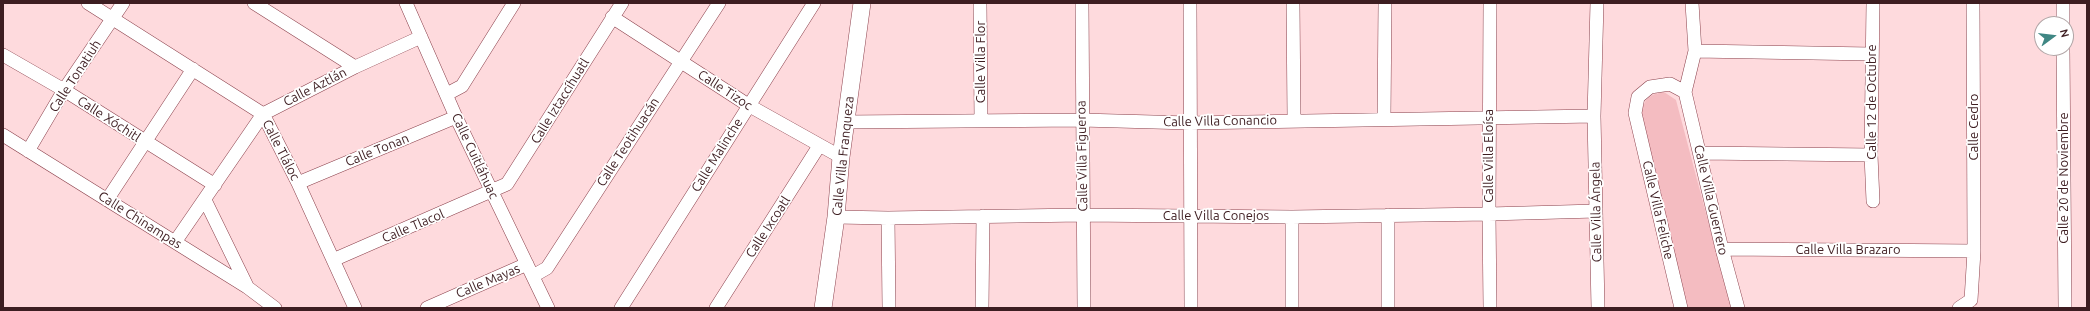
<!DOCTYPE html>
<html>
<head>
<meta charset="utf-8">
<style>
  body { margin:0 }
  #map { position:relative; width:2090px; height:311px; overflow:hidden; background:#fedadd; font-family:Ubuntu,sans-serif }
  canvas { display:block }
  .frame { position:absolute; inset:0; border:4px solid #3d1d21; pointer-events:none }
  .north { position:absolute; left:2034px; top:16px; width:40px; height:40px; box-sizing:border-box; background:#fff; border:1px solid #b1a5a6; border-radius:50%; rotate:75deg; font-size:11px; font-weight:700; line-height:16px; text-align:center; color:#3d1d21 }
  .north::after { content:''; display:block; margin:auto; width:14px; height:18px; background:#3f8784; clip-path:polygon(50% 0,100% 100%,50% 72%,0 100%) }
</style>
</head>
<body>
<div id="map">
<canvas width="2090" height="311"></canvas>
<div class="frame"></div>
<div class="north">N</div>
</div>
<script>
const ctx = document.querySelector('canvas').getContext('2d');
ctx.lineJoin = 'round';
function paint(path, color) { ctx.fillStyle = color; ctx.fill(path, 'evenodd'); }
function trace(path, color, width, dash) { ctx.strokeStyle = color; ctx.lineWidth = width; ctx.lineCap = dash ? 'butt' : 'round'; ctx.setLineDash(dash || []); ctx.stroke(path); }
function drawText(font, color, halo, rows, align = 'center') {
  ctx.font = font + ' Ubuntu,sans-serif'; ctx.lineWidth = 3.5; ctx.setLineDash([]); ctx.textBaseline = 'middle'; ctx.strokeStyle = halo; ctx.fillStyle = color; for (const [text, x, y, turn = 0] of rows) {
    ctx.save(); ctx.translate(x, y); ctx.rotate((+turn || 0) * Math.PI / 180); ctx.textAlign = isNaN(turn) ? turn : align; if (halo) ctx.strokeText(text, 0, 0); ctx.fillText(text, 0, 0); ctx.restore();
  }
}
const green = new Path2D(`
  M1664,92L1676,100L1731,308H1687L1641,114C1644,99 1649,94 1664,92Z`);
const minor = new Path2D(`
  M88,3L263,114L298,183L355,308
  M254,3L355,67
  M406,3L456,117L548,308
  M980,3L981,121
  M1082,3L1084,308
  M1190,3L1191,308
  M1293,3L1294,120
  M1490,3L1489,214L1490,308
  M1597,3L1594,116L1598,308
  M1692,3L1695,51L1685,92L1722,249L1738,308
  M1873,3L1871,155L1873,201
  M2063,3V24
  M612,17L748,105L841,157
  M2063,48L2065,308
  M1695,51L1871,54
  M3,55L64,90L215,185
  M447,94L462,86L514,3
  M1384,119L1385,3
  M845,122L1081,120L1190,123L1594,116
  M3,135L247,287L275,308
  M28,151L64,90L123,3
  M1700,153L1871,155
  M298,183L456,117
  M107,200L193,69
  M205,200L247,286
  M1388,215V308
  M836,217L888,218L1082,215L1292,217L1489,214L1596,211
  M888,218L889,308
  M175,242L263,114L355,67L421,37
  M1722,249L1974,251
  M333,260L507,184L622,3
  M533,276L547,268L719,3
  M427,308L527,264
  M621,308L814,3
  M716,308L819,146
  M982,308L983,216
  M1292,308V217
  M1681,308L1635,113L1638,97L1650,87L1670,84L1685,92
  M1959,308L1971,300L1974,251L1973,3`);
const tertiary = new Path2D(`
  M823,308L836,217L841,157L862,3`);
const streetNames = [
  ["Calle Villa Flor",981,62,-90],
  ["Calle Tonatiuh",75,76,-57],
  ["Calle Aztlán",315,87,-27],
  ["Calle Tizoc",725,90,33],
  ["Calle Iztaccíhuatl",560,101,-58],
  ["Calle 12 de Octubre",1872,102,-90],
  ["Calle Xóchitl",109,119,33],
  ["Calle Villa Conancio",1220,121,-1],
  ["Calle Cedro",1974,127,-90],
  ["Calle Teotihuacán",628,142,-57],
  ["Calle Tláloc",281,150,63],
  ["Calle Tonan",377,150,-22],
  ["Calle Malinche",717,155,-58],
  ["Calle Cuitláhuac",475,156,65],
  ["Calle Villa Franqueza",843,156,-84],
  ["Calle Villa Figueroa",1082,156,-91],
  ["Calle Villa Eloísa",1489,156,-90],
  ["Calle 20 de Noviembre",2064,178,-90],
  ["Calle Villa Guerrero",1711,200,77],
  ["Calle Villa Feliche",1658,210,77],
  ["Calle Villa Ángela",1596,212,-91],
  ["Calle Villa Conejos",1216,216],
  ["Calle Chinampas",140,220,32],
  ["Calle Tlacol",413,226,-23],
  ["Calle Ixcoatl",768,227,-57],
  ["Calle Villa Brazaro",1848,250],
  ["Calle Mayas",488,281,-23]
];
paint(green, '#f4bcc1');
trace(minor, '#8b414c', 14);
trace(tertiary, '#8b414c', 18);
trace(minor, '#fff', 13);
trace(tertiary, '#fff', 17);
drawText('13px', '#3d1d21', '#fff', streetNames);
</script>
</body>
</html>
